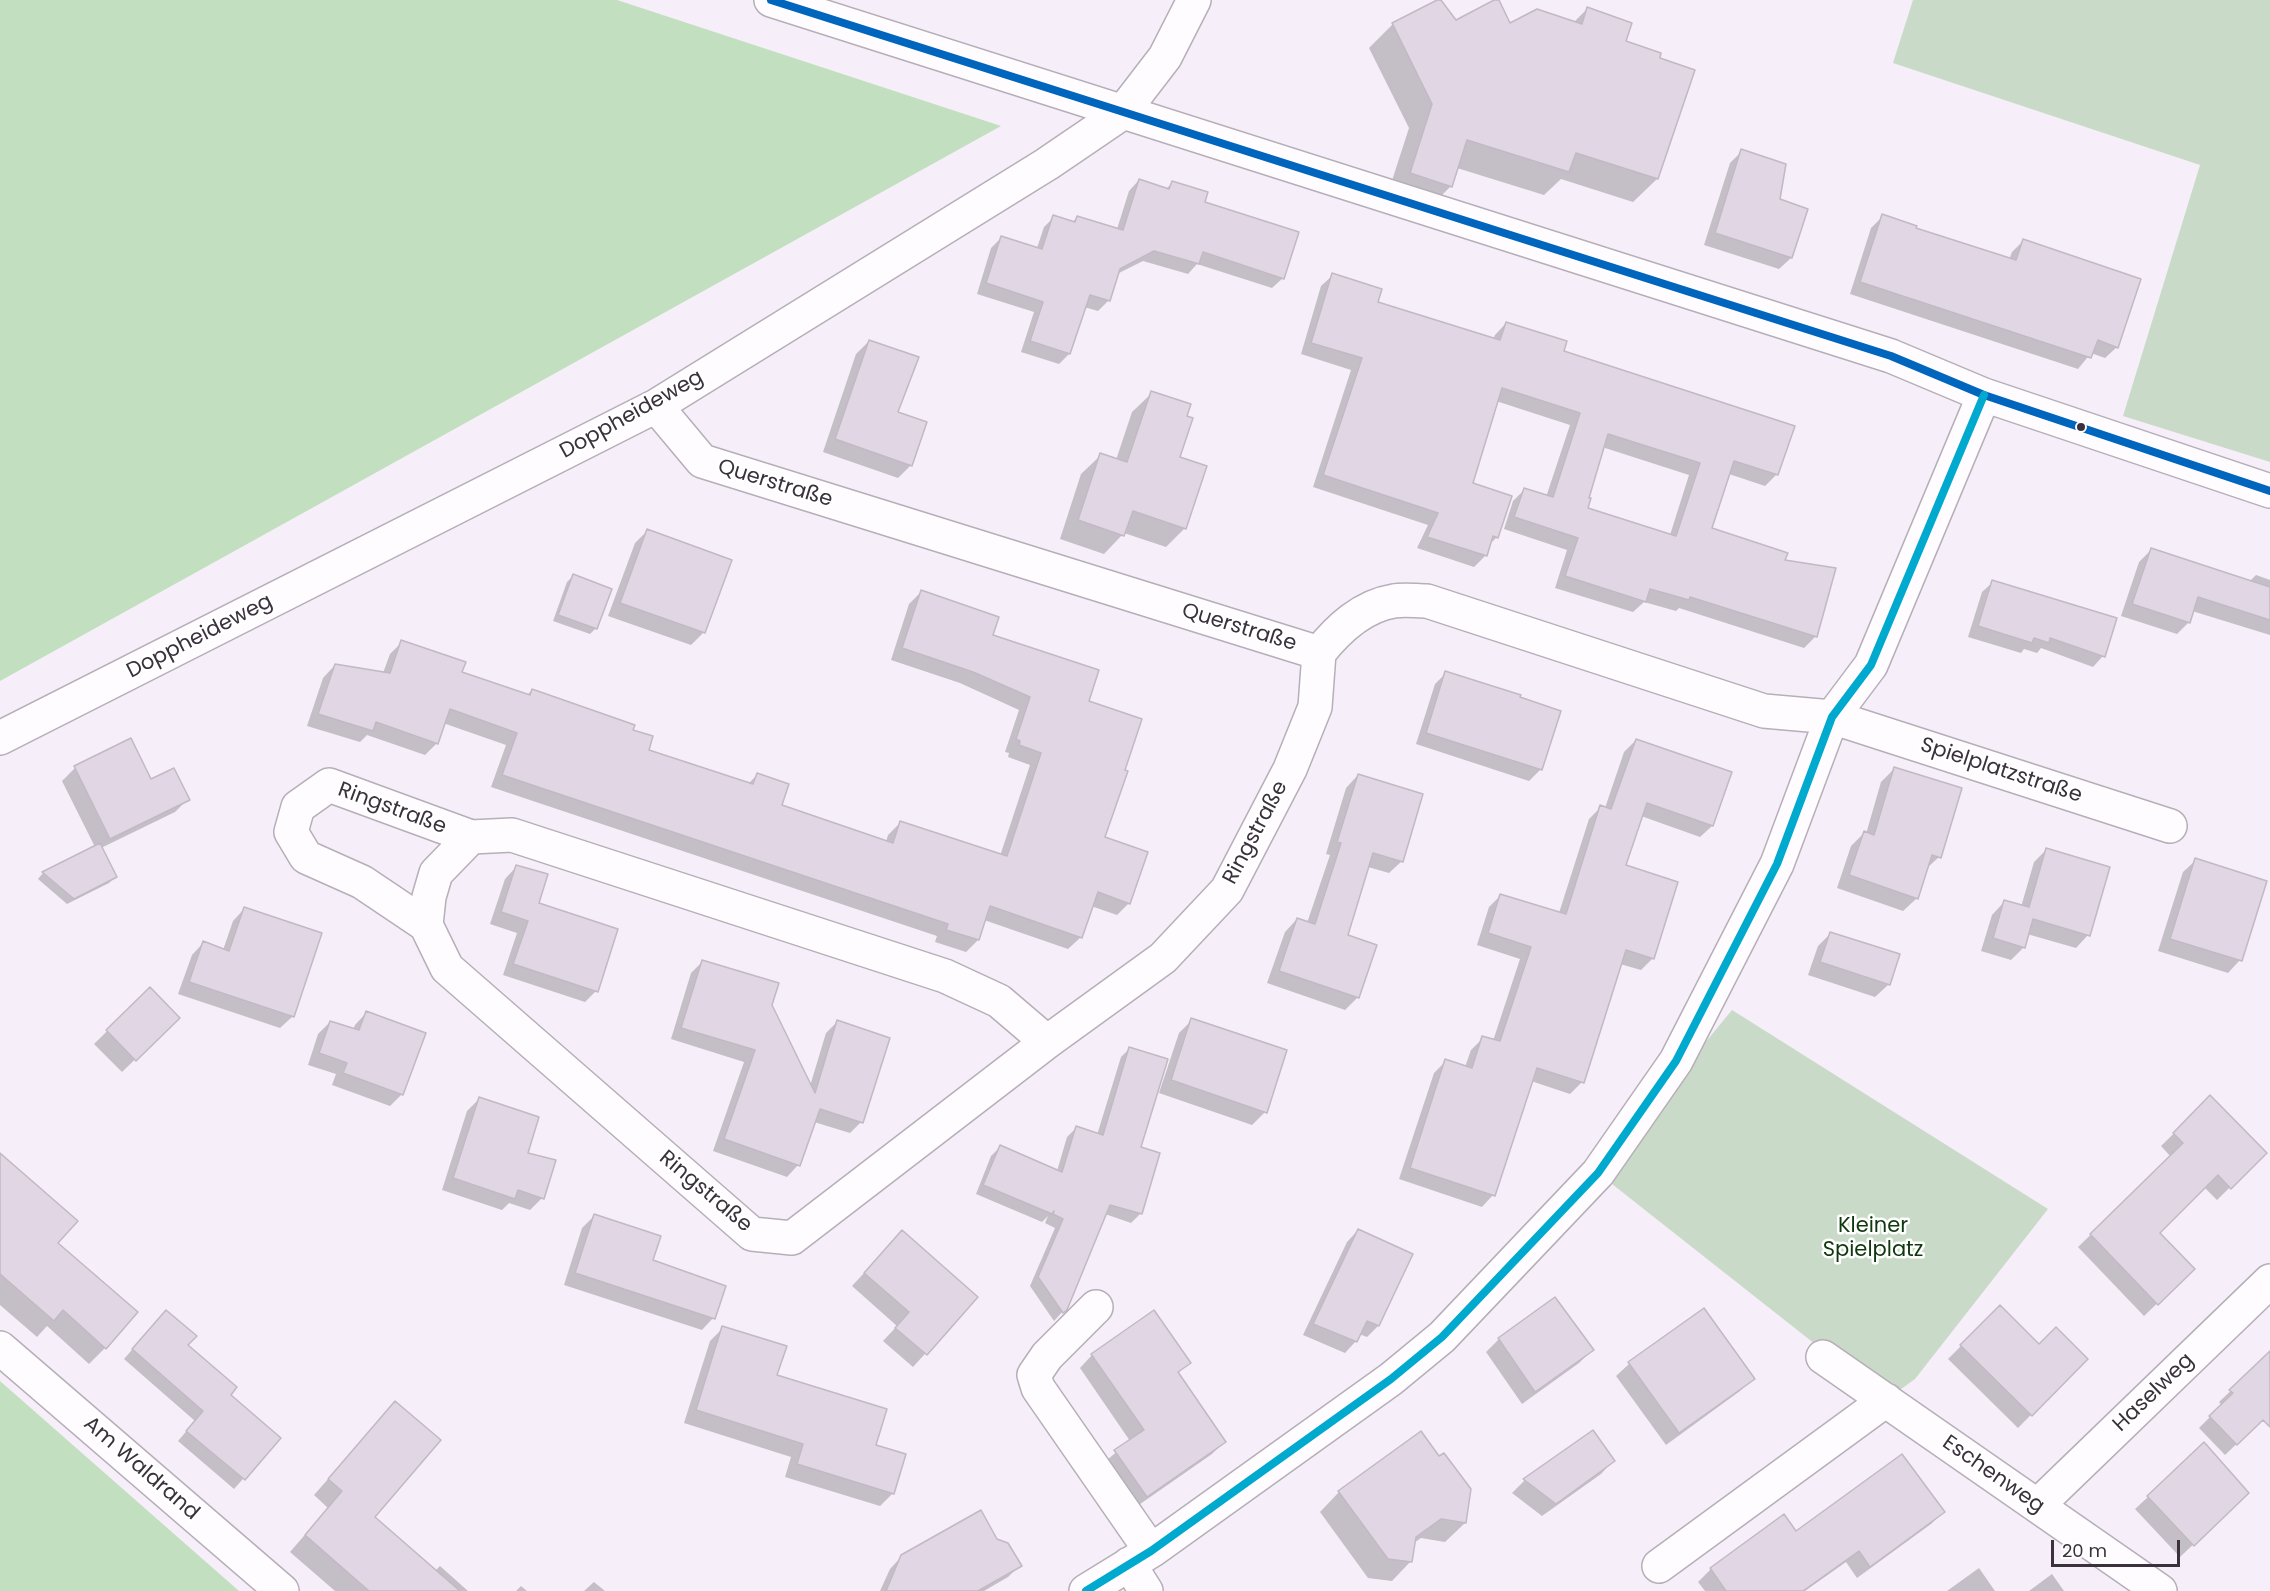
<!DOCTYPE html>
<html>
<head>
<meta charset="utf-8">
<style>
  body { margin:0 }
  #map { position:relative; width:2270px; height:1591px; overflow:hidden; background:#f6eef8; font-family:Poppins,sans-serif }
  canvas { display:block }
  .scale { position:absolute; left:2051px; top:1540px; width:129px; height:27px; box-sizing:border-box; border:3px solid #3a313d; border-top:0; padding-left:8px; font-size:18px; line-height:21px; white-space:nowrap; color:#3a313d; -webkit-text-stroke:4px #fff; paint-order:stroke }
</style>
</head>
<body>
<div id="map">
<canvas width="2270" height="1591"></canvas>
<div class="scale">20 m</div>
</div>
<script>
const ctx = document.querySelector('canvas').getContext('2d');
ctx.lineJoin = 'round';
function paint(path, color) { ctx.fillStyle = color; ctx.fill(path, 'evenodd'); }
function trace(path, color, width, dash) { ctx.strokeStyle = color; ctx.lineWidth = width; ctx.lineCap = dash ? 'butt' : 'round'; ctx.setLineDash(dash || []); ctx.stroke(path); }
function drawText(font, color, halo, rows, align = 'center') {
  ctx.font = font + ' Poppins,sans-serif'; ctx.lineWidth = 5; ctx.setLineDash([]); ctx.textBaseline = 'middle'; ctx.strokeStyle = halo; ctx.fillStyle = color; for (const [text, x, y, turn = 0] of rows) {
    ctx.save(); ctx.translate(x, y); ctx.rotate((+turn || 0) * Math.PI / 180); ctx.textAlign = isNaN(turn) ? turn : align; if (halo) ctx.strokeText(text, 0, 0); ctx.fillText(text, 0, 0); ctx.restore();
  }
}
const green = new Path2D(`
  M1913,0H2270V462L2123,416L2200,165L1893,63Z
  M1732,1010L2048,1209L1915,1379L1886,1400L1598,1173Z`);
const forest = new Path2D(`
  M0,0H617L1001,126L0,681Z
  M0,1381L239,1591H0Z`);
const shadow = new Path2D(`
  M1588,8L1624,42L1657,179L1633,202L1561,179L1544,195L1457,168L1451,186L1427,210L1387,196L1409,128L1369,48L1393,24L1455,21L1509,25L1573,23Z
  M1742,151L1778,200L1806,210L1791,258L1779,269L1704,245L1730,163Z
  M1139,180L1166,189L1172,183L1203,203L1283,278L1272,288L1197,264L1188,274L1143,261L1117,274L1108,301L1098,311L1084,307L1069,354L1059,364L1021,352L1034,312L977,294L991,248L1002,237L1037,248L1044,227L1054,217L1072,223L1077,217L1117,229L1129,191Z
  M1883,216L1913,229L2009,260L2012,252L2024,240L2117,347L2105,358L2091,353L2078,369L1850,294L1871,228Z
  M1333,275L1376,303L1493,339L1495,335L1506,323L1562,352L1777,474L1765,486L1729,474L1711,529L1783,561L1816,636L1804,648L1679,608L1676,611L1644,602L1633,612L1555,588L1567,550L1504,529L1513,501L1524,490L1546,497L1570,425L1496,401L1471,484L1497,537L1489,545L1486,555L1474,567L1417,548L1428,525L1313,487L1351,370L1301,354L1321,286ZM1602,447L1689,475L1670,535L1586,509Z
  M869,341L896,412L911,465L898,478L823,452L856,354Z
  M1152,393L1178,458L1185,528L1166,547L1124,533L1104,554L1060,539L1081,474L1101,455L1116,460L1132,412Z
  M647,531L704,632L691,645L608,616L635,543Z
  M2151,550L2249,582L2256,575L2270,580V635L2192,611L2189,622L2177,634L2121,616L2139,562Z
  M573,576L596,628L590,634L553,621L567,582Z
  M1993,582L2103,656L2093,667L2041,648L2037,653L2024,649L2021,653L1968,637L1982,592Z
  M921,592L991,636L1087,702L1103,838L1129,903L1117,915L1091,906L1081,937L1068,949L984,920L978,940L966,952L935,942L937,936L491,787L506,745L443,723L437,743L425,755L367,735L360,742L307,726L323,678L335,665L383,673L390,654L402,642L460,673L527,695L532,690L631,731L647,751L748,784L757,775L780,806L886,842L888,835L900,823L1000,856L1030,765L1008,757L1009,753L1005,752L1019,710L960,683L891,660L909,604Z
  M1446,673L1559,711L1540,770L1529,781L1416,744L1435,684Z
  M1636,740L1730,773L1712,826L1700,837L1641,816L1624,866L1653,958L1641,970L1620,964L1582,1082L1570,1094L1531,1081L1493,1195L1482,1207L1399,1179L1434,1073L1446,1061L1465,1067L1471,1050L1483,1038L1493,1041L1520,959L1477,945L1489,907L1501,895L1559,913L1589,819L1601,807L1605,808L1624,752Z
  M75,768L151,781L188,799L175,812L101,848L115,877L109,883L67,904L38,879L43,873L95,847L62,781Z
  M1894,769L1939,857L1926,869L1916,899L1903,911L1837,888L1851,846L1864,833L1866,834L1881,782Z
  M1358,775L1402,861L1389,873L1368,867L1346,936L1358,997L1345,1010L1267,983L1285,932L1297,919L1307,923L1330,855L1326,854L1346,788Z
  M2047,849L2088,935L2076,948L2027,934L2024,947L2011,960L1981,951L1992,915L2004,902L2021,907L2034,862Z
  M2196,860L2240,960L2228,973L2158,951L2183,872Z
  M516,867L537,904L596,991L585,1002L503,975L517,933L490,924L505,879Z
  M244,909L320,934L292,1017L280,1028L178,994L192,955L203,943L223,950L233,921Z
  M1831,933L1898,955L1888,985L1875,997L1808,975L1818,946Z
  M702,962L771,1005L810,1086L826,1033L837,1022L861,1122L850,1133L814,1122L798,1165L787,1177L713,1151L744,1062L671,1039L691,973Z
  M150,989L178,1018L122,1072L94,1044Z
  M366,1013L402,1094L390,1106L332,1085L336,1074L308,1065L318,1034L330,1022L353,1030L355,1025Z
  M1192,1020L1265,1112L1252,1125L1159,1093L1179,1033Z
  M1130,1048L1139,1148L1158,1154L1140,1214L1131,1223L1105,1214L1065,1309L1054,1321L1030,1286L1055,1228L1045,1223L1048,1216L1042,1222L976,1194L991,1156L1000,1147L1057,1171L1067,1137L1076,1128L1097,1135L1121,1057Z
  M2210,1098L2265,1153L2217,1200L2204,1187L2158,1233L2193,1269L2144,1316L2078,1247L2171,1157L2161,1146Z
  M479,1099L526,1154L542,1198L530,1210L509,1203L502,1210L442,1190L467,1111Z
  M0,1155L55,1243L105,1348L89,1364L47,1326L37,1337L0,1305Z
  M594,1216L713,1318L702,1330L564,1285L582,1228Z
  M1358,1230L1411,1255L1378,1326L1367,1337L1359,1334L1356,1341L1345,1353L1303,1335L1347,1242Z
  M902,1232L976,1298L913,1367L883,1341L897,1326L852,1286Z
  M1555,1299L1592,1350L1579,1363L1522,1404L1486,1352L1499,1339Z
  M2000,1307L2039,1346L2086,1359L2018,1428L1948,1359Z
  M157,1321L186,1345L229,1395L279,1438L234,1489L178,1441L195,1421L124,1359Z
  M723,1328L776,1376L874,1446L893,1493L880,1506L785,1477L791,1457L684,1423L710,1341Z
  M1092,1355L1189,1363L1177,1374L1224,1442L1212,1454L1133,1509L1102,1464L1130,1441L1080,1368Z
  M2270,1358V1412L2225,1455L2199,1428L2222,1405L2219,1402L2260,1363Z
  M1629,1364L1753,1379L1740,1391L1666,1445L1616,1376Z
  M395,1403L373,1517L435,1571L440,1566L468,1591H335L290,1552L328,1508L314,1495Z
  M1592,1432L1613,1461L1601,1474L1542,1516L1512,1493L1524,1481Z
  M1420,1433L1465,1523L1445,1542L1421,1538L1414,1543L1411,1561L1392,1581L1368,1578L1320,1512L1339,1492Z
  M2148,1497L2234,1506L2180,1557L2135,1509Z
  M1943,1512L1931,1524L1857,1578L1846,1562L1805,1591H1705L1698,1582L1711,1569L1784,1516L1796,1533Z
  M902,1556L1020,1565L1008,1577L984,1591H880L890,1569Z
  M1979,1568L1995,1591H1947Z
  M2052,1574L2064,1591H2029Z
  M594,1582L605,1591H584Z
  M521,1586L527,1591H516Z`);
const building = new Path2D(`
  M1437,0H1441L1456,20L1494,0H1499L1510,23L1537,9L1582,24L1587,7L1632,23L1626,41L1661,53L1660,58L1695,70L1658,179L1576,153L1569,172L1467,140L1452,187L1410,173L1432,104L1392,23Z
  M1741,149L1786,164L1780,199L1808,209L1792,258L1715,233Z
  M1139,179L1169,189L1172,181L1208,192L1205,202L1299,232L1284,279L1203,252L1199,264L1154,251L1120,269L1110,301L1090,295L1070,354L1030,341L1043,302L986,283L1001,236L1042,249L1053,215L1075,222L1077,216L1123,230Z
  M1882,214L1917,226L1916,228L2016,260L2023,239L2141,279L2118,348L2098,340L2091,358L1860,282Z
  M1332,273L1382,289L1378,302L1500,340L1506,322L1567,341L1564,351L1795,426L1778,475L1734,461L1712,528L1788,553L1785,560L1836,568L1817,637L1690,597L1689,600L1650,589L1646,602L1565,576L1578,538L1514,517L1524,488L1553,497L1580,413L1502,388L1473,483L1512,496L1498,538L1493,536L1487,556L1427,537L1438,513L1323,475L1362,358L1311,343ZM1608,434L1700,463L1676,536L1588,508L1591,498H1589Z
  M869,340L919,357L898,412L927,422L912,466L835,439Z
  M1151,391L1191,404L1187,416L1193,418L1180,457L1207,466L1186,529L1133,511L1124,536L1078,520L1100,453L1127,462Z
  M647,529L732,560L705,633L620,603Z
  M2151,548L2270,587V620L2198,597L2190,623L2132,604Z
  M573,574L612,589L597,629L558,615Z
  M1992,580L2117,618L2105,657L2050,638L2049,643L2034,638L2032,643L1978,626Z
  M921,590L999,617L993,635L1099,670L1089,701L1142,719L1125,770L1128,771L1105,837L1148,852L1130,904L1098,892L1082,938L990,906L979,940L946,930L948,924L502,775L517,733L450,709L438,744L376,722L373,731L318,714L335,664L390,673L401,640L466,662L462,672L530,695L532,689L635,725L633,730L653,736L649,750L753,784L757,773L789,784L782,805L893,843L900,821L1007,856L1041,753L1019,745L1020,741L1016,739L1030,697L973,672L902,648Z
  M1445,671L1521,695L1520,697L1561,711L1542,770L1426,733Z
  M131,738L151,779L174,768L190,800L110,839L74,766Z
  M1636,739L1732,772L1713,826L1647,803L1626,865L1678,882L1654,959L1626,950L1584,1083L1537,1068L1495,1196L1410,1168L1445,1059L1472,1068L1482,1036L1500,1041L1531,947L1488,933L1500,894L1566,914L1600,805L1611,809Z
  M1894,767L1962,788L1941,858L1932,855L1918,899L1849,875L1864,831L1874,835Z
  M1358,774L1423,794L1403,862L1373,853L1348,935L1377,945L1359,998L1279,971L1297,918L1315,924L1341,843L1337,842Z
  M100,843L117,877L74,899L42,872Z
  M2046,848L2110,867L2090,936L2033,919L2025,948L1993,938L2004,900L2029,907Z
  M2195,858L2267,881L2242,961L2170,939Z
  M516,865L548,874L539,903L618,929L598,992L513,964L528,921L501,912Z
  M244,907L322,933L294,1017L189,982L203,941L229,951Z
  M1830,932L1900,954L1890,985L1820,962Z
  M702,960L779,983L772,1005L815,1093L837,1020L890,1038L863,1123L820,1109L800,1166L724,1139L755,1050L681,1028Z
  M150,987L180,1018L136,1061L106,1030Z
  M366,1011L426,1033L403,1095L343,1073L347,1063L319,1053L330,1021L359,1030Z
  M1191,1018L1287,1050L1267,1113L1171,1080Z
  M1129,1047L1168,1059L1141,1147L1160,1153L1142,1214L1110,1205L1067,1310L1063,1313L1038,1277L1063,1219L1053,1214L1054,1211L1052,1214L983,1185L1000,1145L1062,1172L1076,1126L1103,1135Z
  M2210,1095L2267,1153L2231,1189L2218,1175L2160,1233L2195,1269L2158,1305L2090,1234L2183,1143L2173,1133Z
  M479,1097L539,1117L528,1153L556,1160L544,1199L518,1190L515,1199L453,1178Z
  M0,1153L78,1221L58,1243L138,1312L106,1349L63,1310L54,1321L0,1274Z
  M594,1214L661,1236L653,1260L726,1286L715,1319L575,1273Z
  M1358,1229L1413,1254L1379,1326L1367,1321L1357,1342L1313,1324Z
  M902,1230L978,1297L927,1355L895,1328L909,1312L864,1273Z
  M1555,1297L1594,1350L1535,1392L1498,1338Z
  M2000,1305L2039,1344L2056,1327L2088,1359L2032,1416L1960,1345Z
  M1704,1308L1755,1379L1679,1433L1628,1362Z
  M166,1310L197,1336L188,1345L237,1387L231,1395L281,1438L245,1480L186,1431L203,1411L132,1349Z
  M1154,1310L1191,1363L1178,1372L1226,1442L1147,1497L1114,1450L1144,1430L1091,1354Z
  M722,1326L787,1346L777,1375L887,1409L876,1445L906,1454L894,1494L797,1464L803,1444L696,1410Z
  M2270,1351V1427L2263,1420L2237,1445L2209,1416L2233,1393L2229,1390Z
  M395,1401L441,1440L375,1517L460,1591H369L305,1535L342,1491L328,1479Z
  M1593,1430L1615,1461L1556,1504L1523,1479Z
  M1421,1431L1439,1456L1444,1453L1471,1489L1466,1523L1441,1519L1416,1537L1412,1562L1388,1559L1338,1491Z
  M2204,1442L2249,1493L2194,1546L2147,1496Z
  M1902,1454L1945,1512L1870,1567L1859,1551L1803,1591H1726L1710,1568L1784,1514L1796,1531Z
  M981,1510L997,1539L1008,1543L1022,1566L978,1591H886L901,1555Z`);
const minor = new Path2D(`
  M771,0L1891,356L1984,395L2270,491
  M656,406L702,461L1319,653C1338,629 1362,606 1394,601C1404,599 1416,601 1427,601L1764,711L1832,717L2170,826
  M0,738L656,406L1047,164L1122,113L1165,57L1194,0
  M426,925L362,882L306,857L291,832L298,807L329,785L471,837
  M1047,1042L999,1001L945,976L512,835L471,837L436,873L429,897L426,925L447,968L752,1234L792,1238L1047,1042L1163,958L1227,890L1290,769L1315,707L1319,653
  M1096,1307L1047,1356L1034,1375L1038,1388L1151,1551
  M0,1348L282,1591
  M1823,1357L2160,1591
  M2038,1505L2270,1281
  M1129,1564L1146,1591
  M1659,1566L1886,1400
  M1086,1591L1151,1551L1391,1379L1442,1337L1598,1173L1676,1061L1777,864L1832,717L1871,665L1984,395`);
const bus1 = new Path2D(`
  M771,0L1891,356L1984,395L2270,491`);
const bus2 = new Path2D(`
  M1086,1591L1151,1551L1391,1379L1442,1337L1598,1173L1676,1061L1777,864L1832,717L1871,665L1984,395`);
const markers = [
  [2081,427,5,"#3a313d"]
];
const streetNames = [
  ["Doppheideweg",632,415,-29],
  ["Querstraße",775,484,17],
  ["Querstraße",1239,628,17],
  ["Doppheideweg",200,637,-27],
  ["Spielplatzstraße",2001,771,18],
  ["Ringstraße",392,809,20],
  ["Ringstraße",1256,833,-62],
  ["Ringstraße",705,1192,40],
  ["Haselweg",2154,1393,-44],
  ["Am Waldrand",141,1469,41],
  ["Eschenweg",1993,1475,35]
];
const parkNames = [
  ["Kleiner",1873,1227],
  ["Spielplatz",1873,1251]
];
paint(green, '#c9dbc8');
paint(forest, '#c2dfc0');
paint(shadow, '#0003');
paint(building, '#e1d6e4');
trace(building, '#c1b9c3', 1.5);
trace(minor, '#b6aeb8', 36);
trace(minor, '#fefcfe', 33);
trace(bus1, '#0065bd', 8);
trace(bus2, '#00a9ce', 8);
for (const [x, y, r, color] of markers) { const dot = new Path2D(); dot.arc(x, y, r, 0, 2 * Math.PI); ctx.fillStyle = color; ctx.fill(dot); trace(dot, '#fff', 2); }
drawText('21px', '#3a313d', '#fff', streetNames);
drawText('21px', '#0f380e', '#fff', parkNames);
</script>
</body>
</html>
